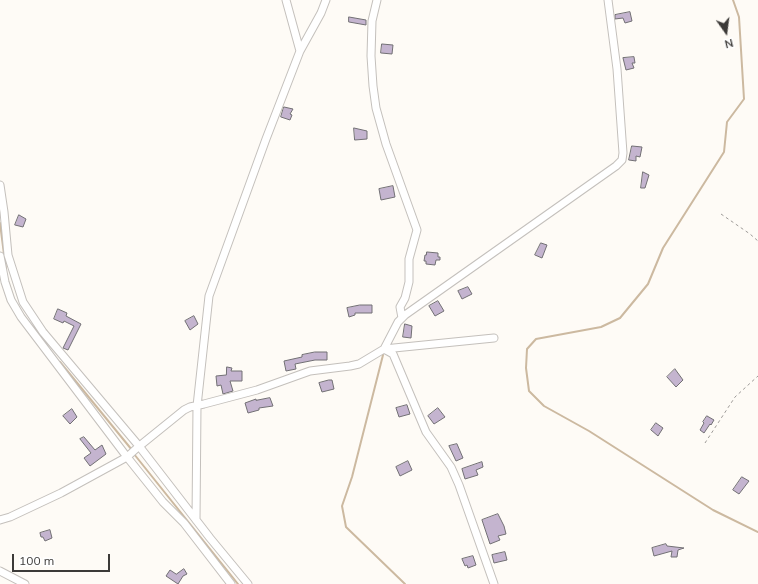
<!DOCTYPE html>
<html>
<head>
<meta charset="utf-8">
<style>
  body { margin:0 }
  #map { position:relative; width:758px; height:584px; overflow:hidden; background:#fefbf6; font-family:Mulish,sans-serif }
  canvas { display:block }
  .north { position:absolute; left:706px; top:12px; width:40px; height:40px; -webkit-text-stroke:3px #fff; paint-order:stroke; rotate:166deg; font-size:11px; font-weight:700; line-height:16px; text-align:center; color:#3c3a38 }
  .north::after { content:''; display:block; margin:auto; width:14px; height:18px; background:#3c3a38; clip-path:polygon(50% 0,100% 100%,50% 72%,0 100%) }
  .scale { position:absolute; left:12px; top:554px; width:98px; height:18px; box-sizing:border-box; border:2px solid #3c3a38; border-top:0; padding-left:5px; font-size:12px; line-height:14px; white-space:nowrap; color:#3c3a38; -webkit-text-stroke:3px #fff; paint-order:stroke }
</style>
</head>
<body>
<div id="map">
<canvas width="758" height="584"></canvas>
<div class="north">N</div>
<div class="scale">100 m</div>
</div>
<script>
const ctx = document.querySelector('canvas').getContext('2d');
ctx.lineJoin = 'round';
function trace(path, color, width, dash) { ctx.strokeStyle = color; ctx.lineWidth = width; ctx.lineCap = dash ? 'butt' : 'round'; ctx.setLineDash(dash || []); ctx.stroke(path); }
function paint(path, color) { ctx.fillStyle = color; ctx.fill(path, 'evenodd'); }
const stream = new Path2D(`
  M733,0L739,17L744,99L727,122L724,152L663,248L648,284L620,318L601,327L536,339L527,349L526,368L529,391L544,406L589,431L713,510L758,532
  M0,223L6,270
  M383,355L352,477L342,506L346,527L405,584
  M60,362L132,450
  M134,454L238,584`);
const building = new Path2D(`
  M630,12L632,21L625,23L623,18L615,19V15Z
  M349,17L366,20V25L349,22Z
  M382,44L393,45L392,54L381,53Z
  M634,57L635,63H632L634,68L626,70L623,58Z
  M284,107L293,109L290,114L292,115L290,120L281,117Z
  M354,128L367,131V139L355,140Z
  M632,146L642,147L640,157L636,156V161L629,160Z
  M643,172L649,175L645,188H641Z
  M393,186L395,197L381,200L379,189Z
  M19,215L26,219L23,227L15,225Z
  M541,243L547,245L542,258L535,255Z
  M427,252L438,253V257H440V260H436L435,265L426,264V261H424L425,255H426Z
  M468,287L472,294L462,299L458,291Z
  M438,301L444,311L435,316L429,306Z
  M360,305H372V313H355V315L349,317L347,308Z
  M58,309L67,313L66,316L81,324L68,350L63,348L74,326L64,321L63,323L54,319Z
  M194,316L198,324L190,330L185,321Z
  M405,324L412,326L411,338L403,337Z
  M315,352H327V360H315L295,364L296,369L286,371L284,361L302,357V355Z
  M227,367L232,368L231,371H242V381H230L233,391L223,394L221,385L217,386L216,376L226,375Z
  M675,369L683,380L676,387L667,377Z
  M329,380H332L334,389L322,392L319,383Z
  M270,398L273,406L259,408V410L248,413L245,403L256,399V400Z
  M407,405L410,414L399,417L396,408Z
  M438,408L445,417L434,424L428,416Z
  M72,409L77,417L70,424L63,416Z
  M707,416L714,420L711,425L710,424L704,433L700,430L704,423L703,422Z
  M656,423L663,428L658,436L651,430Z
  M84,437L95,450L102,445L106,454L90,466L84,458L91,453L80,439Z
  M457,444L463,458L456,461L449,446Z
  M408,461L412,470L400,476L396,467Z
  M482,462L483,467L476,470L478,475L465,479L462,469Z
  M742,477L749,481L739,494L733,490Z
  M498,514L504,526L506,534L498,536L500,540L490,544L482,520Z
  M50,530L52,538L45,541L43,537H41L40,533Z
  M666,544L667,546L684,548L678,550L677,557H671L672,551L654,556L652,548Z
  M505,552L507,560L494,563L492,555Z
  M473,556L476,565L468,568L467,565L465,566L462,559Z
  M184,569L187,574L183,576L178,584L166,576L170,570L176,574Z`);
const path = new Path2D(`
  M721,214L750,234L758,241
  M705,443L735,397L758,376`);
const minor = new Path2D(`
  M286,0L300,51
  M377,0L372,21L371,56L373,86L376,108L386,144L417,230L409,259V282L405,298L400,307L402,318
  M0,185L4,212L8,255L23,302L43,332L139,446L210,538L248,584
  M0,256L5,282L11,300L21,317L127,457L163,502L184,523L231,584
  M384,349L398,322L405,315L616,166L622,160L623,153L617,69L608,0
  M384,349L494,338
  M0,520L10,517L61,493L127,457L137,448L184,410L190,407L204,404L257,390L310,371L350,366L359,364L384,349L393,354L426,432L451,467L459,485L494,584
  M196,520L197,406L209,296L266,139L300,51L321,13L326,0
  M0,571L25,584`);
trace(stream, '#ccb9a0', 2);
paint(building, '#c4b4cf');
trace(building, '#727074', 1);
trace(minor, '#c4c0bc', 9);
trace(path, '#9d9a97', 1, [3, 3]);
trace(minor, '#fff', 7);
</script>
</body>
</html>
